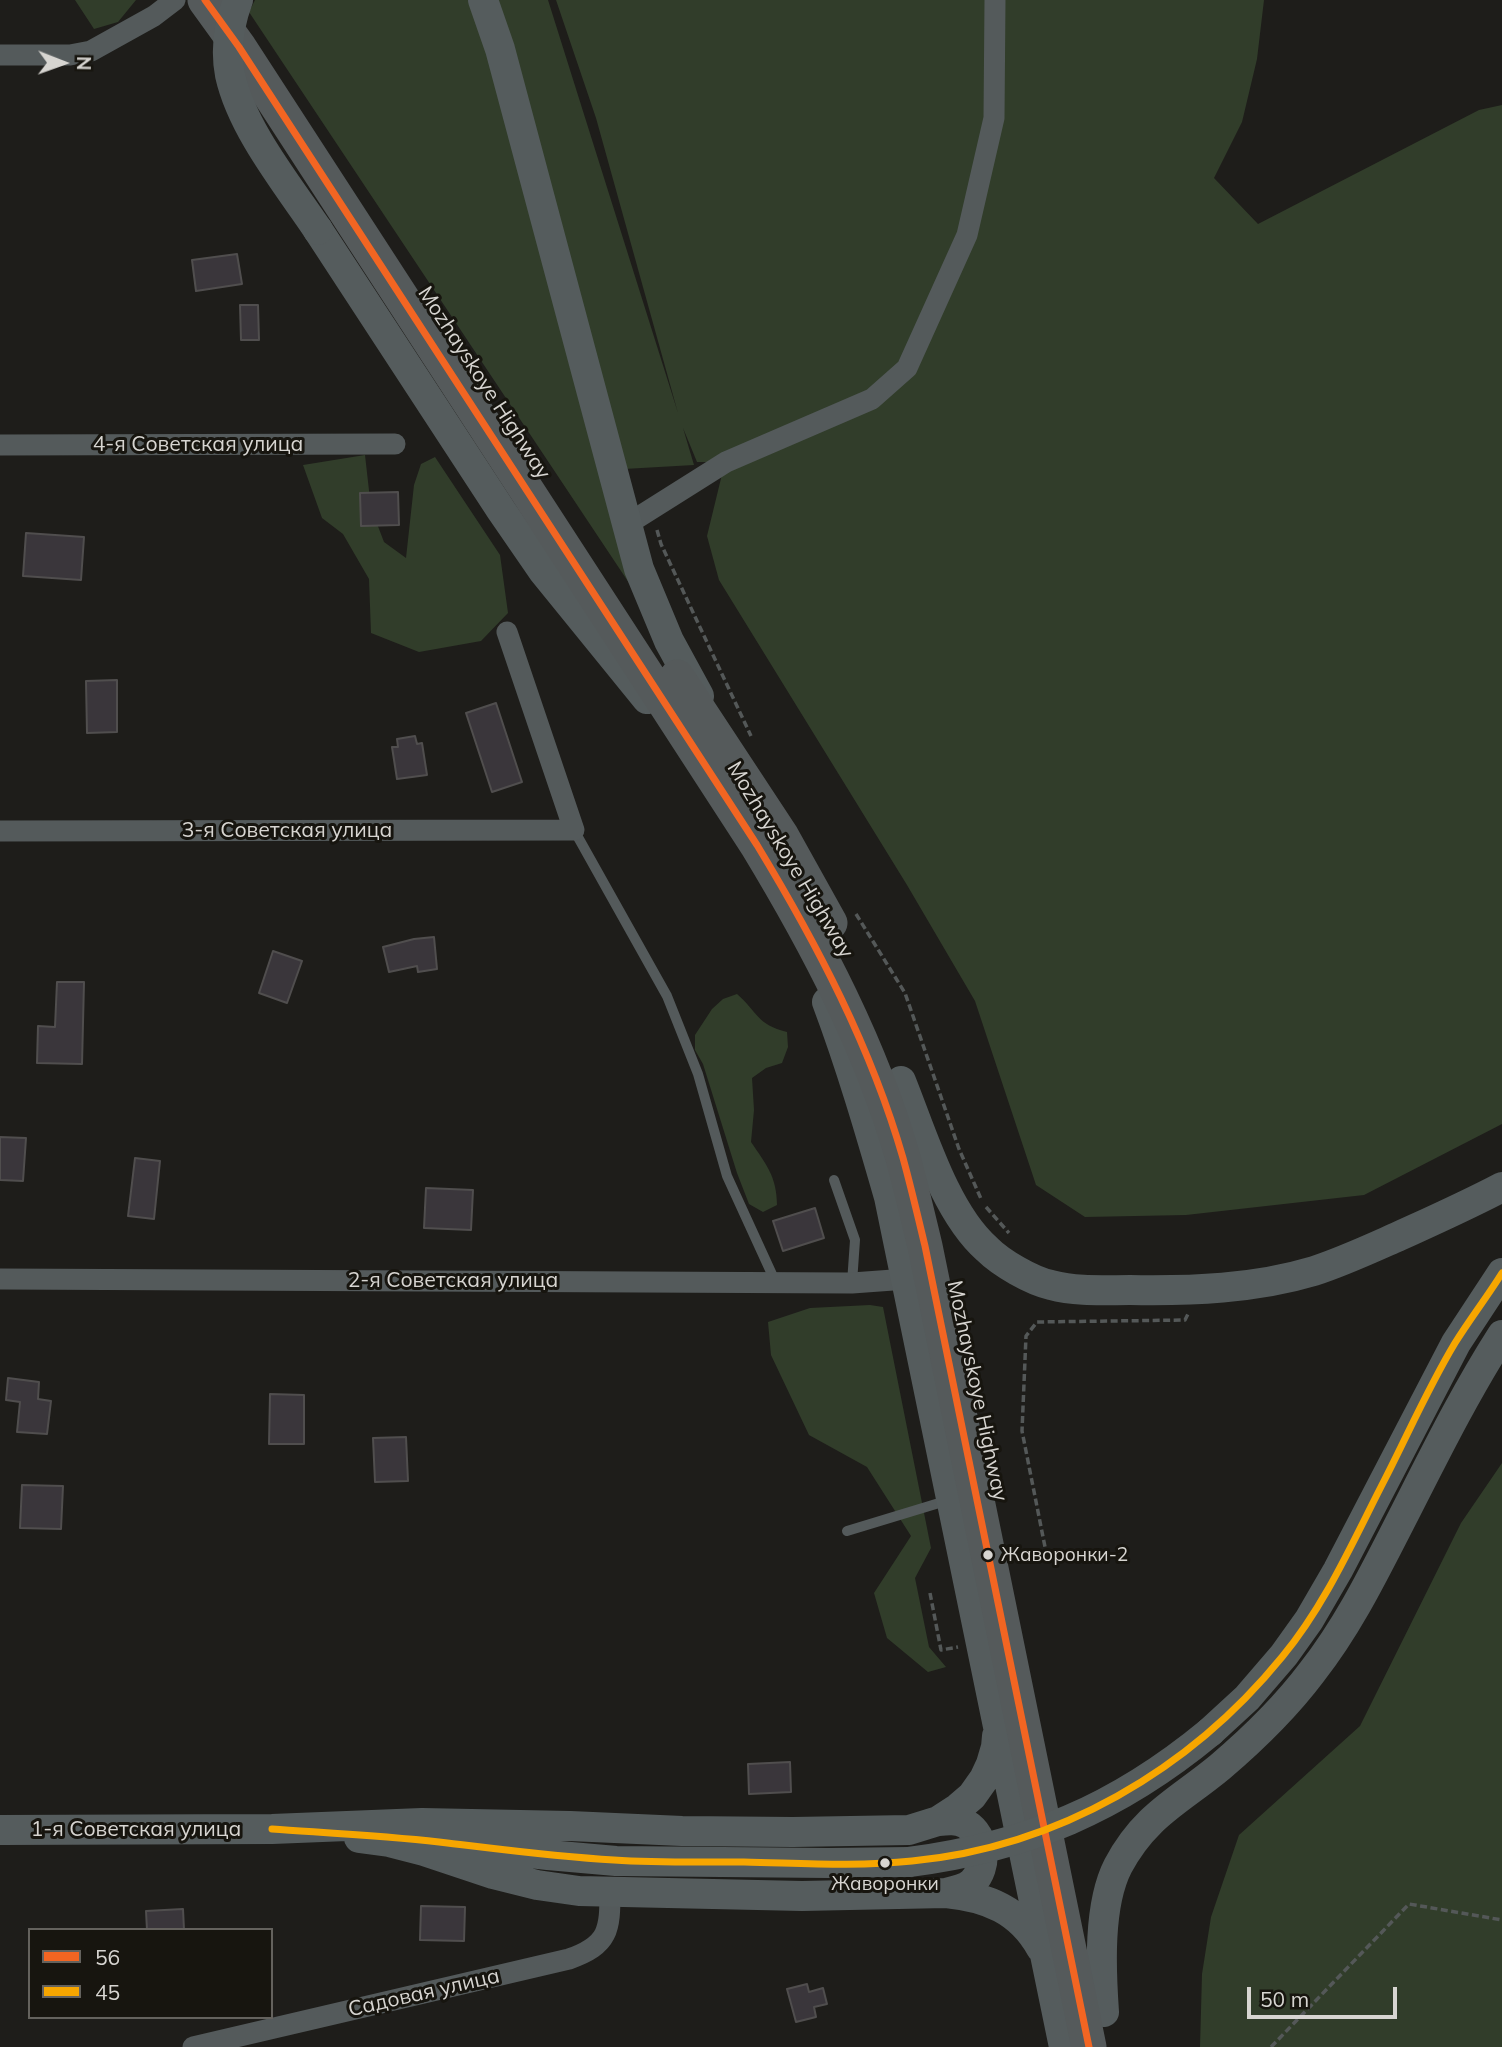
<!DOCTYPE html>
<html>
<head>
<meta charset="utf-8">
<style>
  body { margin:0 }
  #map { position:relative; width:1502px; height:2047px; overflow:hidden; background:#1e1d1a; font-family:Mulish,sans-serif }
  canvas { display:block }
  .legend { position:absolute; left:28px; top:1928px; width:245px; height:91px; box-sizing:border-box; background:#17150f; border:2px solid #64625d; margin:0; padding:9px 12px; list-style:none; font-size:21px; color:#d7d5d1 }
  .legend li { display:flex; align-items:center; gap:14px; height:35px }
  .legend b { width:35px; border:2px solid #64625d }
  .north { position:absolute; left:28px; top:28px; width:70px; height:70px; -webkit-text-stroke:5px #17150f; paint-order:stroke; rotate:91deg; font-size:19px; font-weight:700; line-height:28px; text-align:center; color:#d7d5d1 }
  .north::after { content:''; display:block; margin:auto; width:24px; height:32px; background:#d7d5d1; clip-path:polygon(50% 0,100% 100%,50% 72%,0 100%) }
  .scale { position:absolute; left:1247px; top:1987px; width:150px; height:32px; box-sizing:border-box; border:4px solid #d7d5d1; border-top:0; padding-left:9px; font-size:21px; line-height:24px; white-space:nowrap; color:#d7d5d1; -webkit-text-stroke:5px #17150f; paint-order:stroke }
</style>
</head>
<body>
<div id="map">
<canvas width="1502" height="2047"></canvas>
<ul class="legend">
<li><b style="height:9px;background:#f26522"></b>56</li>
<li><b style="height:9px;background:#f7a600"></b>45</li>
</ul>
<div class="north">N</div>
<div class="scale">50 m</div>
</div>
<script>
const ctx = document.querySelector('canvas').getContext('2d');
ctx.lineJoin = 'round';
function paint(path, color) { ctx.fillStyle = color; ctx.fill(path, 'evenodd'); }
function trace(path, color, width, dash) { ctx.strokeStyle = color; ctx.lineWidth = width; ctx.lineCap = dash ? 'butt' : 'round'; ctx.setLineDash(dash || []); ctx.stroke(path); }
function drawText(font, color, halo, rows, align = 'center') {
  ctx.font = font + ' Mulish,sans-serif'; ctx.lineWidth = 6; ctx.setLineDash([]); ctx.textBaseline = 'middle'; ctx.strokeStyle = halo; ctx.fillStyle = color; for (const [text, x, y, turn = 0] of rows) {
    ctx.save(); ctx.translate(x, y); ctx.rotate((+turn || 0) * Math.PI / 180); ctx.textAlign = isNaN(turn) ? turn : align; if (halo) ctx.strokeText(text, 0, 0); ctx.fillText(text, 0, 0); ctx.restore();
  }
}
const green = new Path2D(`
  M75,0H136L118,22L94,29Z
  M255,0H470L483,23L641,601L249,12Z
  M497,0H548L678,413L596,118L556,0H1264L1257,59L1242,122L1214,178L1258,224L1479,110L1502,105V1124L1364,1195L1186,1215L1085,1217L1036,1185L975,1001L907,885L719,580L707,536L725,462H697L683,428L694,465L624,469Z
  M365,455L371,508L384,542L406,558L414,485L421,464L435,457L500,555L508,613L481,641L419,652L371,633L369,579L343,534L322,518L303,465Z
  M737,994C757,1011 757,1025 787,1032L788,1047L782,1063L766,1068L752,1078L754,1110L751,1142C766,1164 777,1177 777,1205L763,1212L749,1204L737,1173L703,1064L695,1050V1035L712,1009L723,999Z
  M870,1305L883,1307L931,1548L915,1578L929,1647L946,1667L928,1672L887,1638L874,1593L911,1536L867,1467L809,1435L771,1355L768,1322L810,1308Z
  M1502,1463V2047H1200L1202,1974L1211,1917L1239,1835L1360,1726L1461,1523Z`);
const building = new Path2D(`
  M237,254L242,284L196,291L192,260Z
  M240,305H258L259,340H241Z
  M398,492L399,525L361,526L360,493Z
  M26,533L84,537L81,580L23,576Z
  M117,680V732L87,733L86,681Z
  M496,703L522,782L492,792L466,713Z
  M415,736L417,744L422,743L427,775L397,779L392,747H398L397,739Z
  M434,937L437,969L418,972L417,966L389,972L383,947L414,939Z
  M273,951L302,961L287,1003L259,993Z
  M57,982H84L82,1064L37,1063L38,1026L55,1027Z
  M0,1137L26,1138L23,1181L0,1180Z
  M135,1158L160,1161L154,1219L128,1216Z
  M426,1188L473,1190L471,1230L424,1228Z
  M815,1208L824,1238L783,1251L773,1221Z
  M8,1378L39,1382L38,1399L51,1401L47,1434L17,1432L20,1402L6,1400Z
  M270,1394L304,1395V1444H269Z
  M406,1437L408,1481L375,1482L373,1438Z
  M22,1485L63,1486L61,1529L20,1528Z
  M790,1762L791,1792L749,1794L748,1764Z
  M421,1906L465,1907L464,1941L420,1940Z
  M183,1909L184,1930H147L146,1911Z
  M807,1984L809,1992L823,1988L827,2004L814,2007L816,2017L796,2022L787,1989Z`);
const path = new Path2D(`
  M657,530L661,544L751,736
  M856,914L905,993L959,1149L982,1201
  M986,1207L1009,1233
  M1047,1557L1022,1431L1026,1336L1037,1322L1185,1320L1188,1314
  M930,1593L941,1650L958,1647
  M1271,2047L1409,1904L1502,1920`);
const lane = new Path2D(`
  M574,830L667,996L698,1074L727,1176L776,1283
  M834,1180L855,1240L852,1283
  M847,1531L949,1500`);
const street = new Path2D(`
  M0,55H70L91,51L154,16L175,0
  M0,445L395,444
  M626,525L726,462L872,399L907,368L967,235L994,118L995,0
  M0,831L574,830L507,632
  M0,1279L852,1283L907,1279
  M193,2047L569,1959C609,1945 610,1930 610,1891`);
const secondary = new Path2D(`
  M483,0L500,49L639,569L669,641L699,696
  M318,230L501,510L543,571L647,699
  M827,1002C851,1066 870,1131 889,1197L1064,2047
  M901,1081C922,1133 945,1212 987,1249C1001,1263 1032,1281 1051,1285C1077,1292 1104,1290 1130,1290C1191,1291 1254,1289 1314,1271C1342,1262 1370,1249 1397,1237C1432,1221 1468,1205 1502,1187
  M1210,1732L1247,1698L1284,1655L1309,1620L1338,1570L1456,1343L1502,1273
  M938,1821C948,1820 957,1819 966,1824C986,1836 988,1867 972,1883C965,1889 955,1891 946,1893
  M0,1830L272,1829L422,1823L570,1826L682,1831L793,1832L909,1830L938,1821L958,1808L972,1796L984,1779L991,1764L996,1747L997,1736
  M359,1838L389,1842L424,1851L493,1874L537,1885L579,1891L802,1896L946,1893C987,1897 1020,1910 1041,1948
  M436,1842L548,1855L616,1861L828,1863L909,1862
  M1104,2012C1101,1969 1098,1905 1118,1866C1145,1815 1179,1801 1220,1767C1254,1738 1285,1708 1312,1672C1345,1630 1369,1583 1393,1536C1428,1468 1461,1399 1502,1335`);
const primary = new Path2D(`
  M205,0L239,47L757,845C817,944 871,1047 903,1158C911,1187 918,1217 925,1246L1089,2047
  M677,677L781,835L830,923`);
const secondaryBridge = new Path2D(`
  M238,0C229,24 225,49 230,75C242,129 287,184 318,230
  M909,1862C1027,1847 1118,1808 1210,1732`);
const bus1 = new Path2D(`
  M205,0L239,47L757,845C817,944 871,1047 903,1158C911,1187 918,1217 925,1246L1089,2047`);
const bus2 = new Path2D(`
  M272,1829C328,1833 384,1836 439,1842C498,1849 555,1857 614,1860C657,1863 701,1862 744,1862C799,1863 856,1867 912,1861C1058,1847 1190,1770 1282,1657C1326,1604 1354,1539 1385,1479C1408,1434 1429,1386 1455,1343C1470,1319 1487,1297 1502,1273`);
const markers = [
  [988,1555,6,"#d7d5d1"],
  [885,1863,6,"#d7d5d1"]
];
const busNames = [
  ["Жаворонки-2",1001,1555],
  ["Жаворонки",885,1884,"center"]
];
const streetNames = [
  ["Mozhayskoye Highway",484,383,57],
  ["4-я Советская улица",198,445],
  ["3-я Советская улица",287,831],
  ["Mozhayskoye Highway",790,860,59],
  ["2-я Советская улица",453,1281],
  ["Mozhayskoye Highway",977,1391,78],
  ["1-я Советская улица",136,1830],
  ["Садовая улица",424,1993,-13]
];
paint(green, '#313d2a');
paint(building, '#3a363b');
trace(building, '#504e4e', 2);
trace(path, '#545858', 3.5, [7, 3.5]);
trace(lane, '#545a5b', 10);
trace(street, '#545a5b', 21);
trace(secondary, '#555c5d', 30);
trace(primary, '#555a5b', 35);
trace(secondaryBridge, '#555c5d', 30);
trace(bus1, '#f26522', 7);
trace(bus2, '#f7a600', 7);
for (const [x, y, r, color] of markers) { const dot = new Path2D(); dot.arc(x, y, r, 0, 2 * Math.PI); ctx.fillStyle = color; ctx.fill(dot); trace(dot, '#17150f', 2.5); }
drawText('19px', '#d7d5d1', '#17150f', busNames, 'left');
drawText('21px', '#d7d5d1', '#17150f', streetNames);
</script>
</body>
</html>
